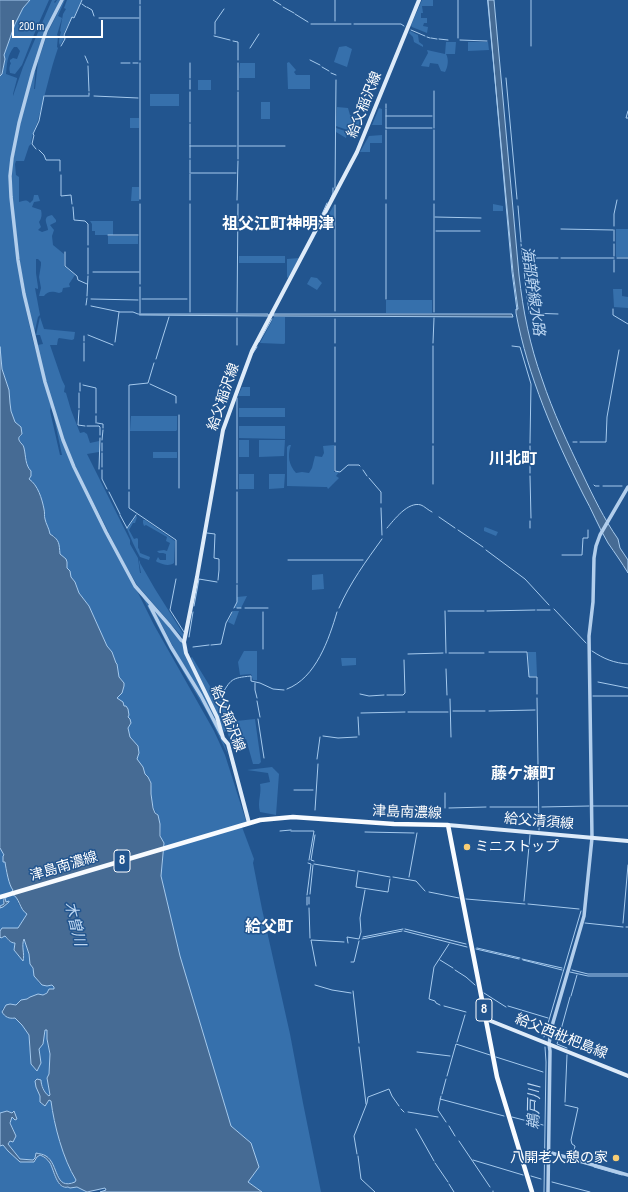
<!DOCTYPE html>
<html>
<head>
<meta charset="utf-8">
<style>
  body { margin:0 }
  #map { position:relative; width:628px; height:1192px; overflow:hidden; background:#22558f; font-family:"Sofia Sans Condensed",sans-serif }
  canvas { display:block }
  .scale { position:absolute; left:12px; top:20px; width:91px; height:18px; box-sizing:border-box; border:2px solid #fff; border-top:0; padding-left:5px; font-size:12px; line-height:14px; white-space:nowrap; color:#fff; -webkit-text-stroke:3px #22558f; paint-order:stroke }
</style>
</head>
<body>
<div id="map">
<canvas width="628" height="1192"></canvas>
<div class="scale">200 m</div>
</div>
<script>
const ctx = document.querySelector('canvas').getContext('2d');
ctx.lineJoin = 'round';
function paint(path, color) { ctx.fillStyle = color; ctx.fill(path, 'evenodd'); }
function trace(path, color, width, dash) { ctx.strokeStyle = color; ctx.lineWidth = width; ctx.lineCap = dash ? 'butt' : 'round'; ctx.setLineDash(dash || []); ctx.stroke(path); }
function drawText(font, color, halo, rows, align = 'center') {
  ctx.font = font + ' "Sofia Sans Condensed","Noto Sans JP",sans-serif'; ctx.lineWidth = 3; ctx.setLineDash([]); ctx.textBaseline = 'middle'; ctx.strokeStyle = halo; ctx.fillStyle = color; for (const [text, x, y, turn = 0] of rows) {
    ctx.save(); ctx.translate(x, y); ctx.rotate((+turn || 0) * Math.PI / 180); ctx.textAlign = isNaN(turn) ? turn : align; if (halo) ctx.strokeText(text, 0, 0); ctx.fillText(text, 0, 0); ctx.restore();
  }
}
const green = new Path2D(`
  M30,0H49L37,27L22,65L15,74L10,73C9,69 9,67 11,63L10,62V60L13,58L17,59L20,51L17,47H14C7,56 7,63 6,74L17,78V79L13,94V96L23,67L52,0H56L54,2L55,3L57,0H60L31,74L9,175L22,292L32,337L51,407L50,411L60,455H62L53,413L61,438L154,625L214,731L225,755L247,824L242,827L254,859L253,863L262,909L290,1034L303,1103L321,1192H262L248,1182L251,1143L231,1126L180,956L161,876L163,858L160,824L158,815C153,810 150,796 150,789C151,785 152,786 151,782C150,779 148,777 146,775C142,771 140,763 137,759L139,753L138,746L130,737L128,728L131,724C127,714 126,704 117,698V697L120,695L122,680L119,677L117,664L116,663L112,652L107,646L89,606L79,593L76,584L71,577L70,573L67,568V561L66,559L60,555L55,536L50,534C49,528 46,524 45,519C44,516 45,513 44,509C42,499 38,485 29,479L31,476L24,453V447L19,439V437L22,434L15,422L11,411L10,403L9,390L2,369L0,347V76C4,71 5,61 4,55L15,24L23,8Z
  M64,0H65L58,16L62,18L57,35L58,36L57,47L58,48C50,71 45,96 38,120C35,130 32,133 31,144L29,146L24,161H16L15,164L16,175L19,177V202C24,201 26,199 30,203L33,200L34,195H38L40,201L34,202L32,207L41,210C42,214 42,218 39,222L41,227L38,230L42,232L48,230C48,224 41,217 52,215L56,220V222L50,225L54,230L52,236L53,245L64,254V266L75,275L69,284L70,287L63,288L62,292L59,293C52,291 48,291 44,296H39L41,288L39,277L41,265V262L38,259H36V273L38,287V289L35,288L40,315L38,317L34,335L21,270L12,201V176L13,160L20,124L36,65L34,89H35L38,61L48,32Z
  M67,0H82L74,17H72L63,35L64,39L60,45C58,42 60,36 61,32L60,31L63,14L66,9L64,8Z
  M422,0H433V6H422L423,13H421V18H427V23H424L423,26L428,27L427,33L412,27L411,25Z
  M410,31L418,35L419,42L423,45V47L414,42L413,37L409,33Z
  M446,42H456L455,54H446C449,59 448,67 445,72L441,71L438,64L430,63L429,67L421,66L428,53L427,50L445,54Z
  M468,42H488L489,50L468,51Z
  M346,46L352,49L347,67L334,62L339,47Z
  M289,62L296,70L294,72L296,75H310V89H288L287,63Z
  M240,63H255V78H239Z
  M198,80H211V90H198Z
  M150,94H179V106H150Z
  M261,102H270V119H261Z
  M337,107L348,108L350,115L361,118L356,133L336,126Z
  M379,108L382,109V125H372Z
  M130,118H139V128H130Z
  M336,128L348,132L346,138L336,132Z
  M382,135V143H370V152H360L369,136Z
  M132,187H139V201H131Z
  M493,204L503,206V211H493Z
  M334,205V223L323,224Z
  M90,221H113V235H95V231H92V224Z
  M616,229H628V257H616Z
  M108,236H138V244H108Z
  M239,256H285V263H239Z
  M299,258L288,278L287,277V259Z
  M311,277L317,278L322,283L317,290L307,284Z
  M613,289H622V296L628,297V308L614,307Z
  M386,300H432V313H386Z
  M40,317L44,329L75,332L74,339L72,340L59,338L58,339L57,345H50L62,380L65,386L64,392L66,393L71,410L80,433L84,432L87,434L90,443L99,441V452L87,454L130,540V544L138,558L140,573H141L139,562L140,560V563L155,589L184,635V639L137,585C125,565 114,544 104,523C90,496 76,469 65,441C53,410 45,377 37,345L43,344L40,335H36Z
  M274,317H285V343L284,344L260,343Z
  M242,387H250V396H238Z
  M239,408H285V417H239Z
  M131,416H177V430L176,431H130Z
  M239,426H285V439L239,438Z
  M239,440H249V457H239Z
  M259,440H285L284,456L259,457Z
  M289,445H291C287,456 289,465 296,473L302,472L309,473L312,468L315,456L322,457L324,453L323,446L334,445V472H339L336,476L339,478L328,489L327,487H324L287,486V447Z
  M153,452H177V458H153Z
  M239,474H254V489H239Z
  M269,474H285L284,488L269,489Z
  M136,516L137,517L135,523H133L129,530L134,539L137,538L138,539V548L139,549L140,553L150,557L149,560L140,557C135,548 131,539 127,529Z
  M143,520H145L175,541L174,563C168,567 163,564 157,562L156,561L158,557L160,560H166V554L163,553H159L157,551L164,550L167,551L170,543L166,541L167,537L146,525L144,526L143,523Z
  M485,527L498,532L496,536L484,531V528Z
  M323,574L324,589L312,590V575Z
  M142,596L147,601L161,628L222,737L228,755L208,714L168,646Z
  M247,596L241,608H235L237,602V597Z
  M154,610L184,645L220,729L213,715L179,658Z
  M233,611H239L234,625L228,622Z
  M244,651H257V680H253L251,674L240,675L238,662Z
  M528,652H536L537,676L529,677Z
  M192,657L219,701H225L227,704V707L233,720L227,721V722L255,719L261,762L259,764H253L246,739L231,743L227,731L224,732L195,667L191,658Z
  M341,658H356V665L342,666Z
  M272,767L279,774L276,815L260,812C257,801 262,794 260,784L270,782L268,773L247,770Z
  M0,848L4,855L3,857L5,862L6,872L8,876L11,886L13,890C8,897 2,894 4,904L0,906Z
  M12,894L16,896L19,905L27,914L18,928L2,929L0,931V908H1L9,902H6L5,898Z
  M3,936H5C8,941 10,942 15,943L14,950L22,960L24,958L22,946L24,938C30,953 30,970 39,983L50,986L52,985L54,987V989H49L47,992L43,995C37,994 19,1001 16,1005L12,1004L3,1008L2,1010C5,1017 8,1019 16,1018C19,1020 28,1032 29,1035C30,1038 29,1041 29,1045C29,1048 31,1051 31,1054C32,1061 30,1065 37,1071L40,1059L39,1049L43,1044L45,1030H47V1039L50,1054L49,1074L47,1078L50,1095L49,1097L46,1094L41,1083L36,1087L40,1096V1102L41,1104L47,1103L49,1100L51,1101C54,1125 63,1159 76,1180L75,1182C53,1191 59,1164 46,1156C43,1154 40,1154 36,1153L35,1158L33,1160L20,1159L9,1145V1143L16,1136C14,1129 9,1124 11,1117H13L16,1120L17,1119L13,1111L12,1113L8,1111L0,1113V937L1,938Z
  M3,1145L8,1151L20,1162H32L35,1161L38,1156C53,1154 53,1178 61,1186C65,1190 71,1186 76,1187C80,1188 83,1191 87,1192H0V1146Z`);
const water = new Path2D(`
  M0,0H30L23,8L15,24L4,55L5,59L2,74L0,76Z
  M488,0H494L519,275C523,311 530,346 542,379C553,412 568,444 583,475C593,496 604,519 618,539L620,548L628,560V573C622,563 615,553 608,543C599,528 592,510 583,494C554,436 528,377 516,313V309H518L513,272Z
  M139,314H268L269,316L140,315Z
  M274,314H512L513,317L274,316Z
  M0,347L2,369L9,390L10,403L11,411L15,422L21,427L22,434C20,436 18,437 19,440C20,443 24,445 24,448C26,456 25,465 31,471V476L29,479C38,485 42,499 44,509C45,513 44,516 45,519C46,524 49,528 50,534C60,540 59,544 60,554L66,559L67,562V568L70,571L71,577L75,582L79,593L89,606L107,646L112,652L116,663L117,664L119,677L124,683V686L122,693L117,698L123,702L124,706H126L128,709L129,715L128,717L130,719L131,723L128,728L130,737L138,746L139,753L137,759L143,767L145,774L148,777L151,783V794L153,808L155,813L158,815L160,824V836L164,843L161,876L180,956L231,1126L251,1143L259,1167L248,1182L262,1192H100L106,1190L105,1188L87,1192L77,1187L70,1188L68,1187C57,1190 54,1170 50,1163C47,1159 45,1157 40,1155L37,1157L34,1162H20L8,1151L3,1145L0,1146V1113L7,1111L12,1113L14,1111L17,1119L15,1120L12,1117L10,1123L16,1136L13,1142L10,1141L8,1144L20,1159L33,1160L35,1158L36,1153C40,1154 43,1154 46,1156C59,1164 54,1191 75,1182L76,1180C63,1159 54,1125 51,1101L49,1100L45,1106L40,1102V1096L36,1087L35,1081L37,1079L41,1080C41,1085 44,1093 49,1096L50,1095L47,1078L49,1074L50,1054L47,1039V1030H45L43,1044L39,1049L41,1063L37,1071L31,1064L29,1035L22,1025L15,1018C9,1019 5,1017 2,1012L6,1005L10,1004L16,1005L21,1000L27,999L30,997L38,994L43,995L47,993L49,989H54V987L52,985L47,986L42,985L34,976L33,968L30,964L29,954L24,939C21,946 25,954 23,961L14,950L15,943C10,943 8,939 5,936L1,938L0,937V931L2,928H18L27,914C19,909 20,898 12,894L5,898L6,902L9,901V902L3,907L0,908V906L4,904C2,894 9,897 13,890C9,886 6,869 5,862H3V856L4,855L0,848Z`);
const stream = new Path2D(`
  M273,0L281,5
  M488,0L512,272L517,310
  M531,0V46
  M82,4L86,7
  M140,4V0
  M87,7L92,10L94,16
  M283,7L294,13
  M295,14L308,22
  M99,18H139
  M335,21V0
  M311,24H351
  M354,24H401L404,26
  M411,30L425,36
  M215,34V22L224,9
  M214,36L230,40
  M427,37L430,38
  M431,38L437,39
  M458,38V0
  M439,39L448,40
  M460,40L487,41
  M233,41L238,42V60
  M61,46L65,39L64,35L72,17L74,18L82,0
  M250,48L259,34
  M85,56L88,63
  M140,60V6
  M310,60L320,65
  M121,63H130
  M133,63H138
  M88,66L89,91
  M322,67L329,71
  M331,73L336,75
  M190,78V63
  M506,78L517,199
  M190,89V80
  M238,90V63
  M89,93V95
  M45,96H89
  M94,96L138,98
  M386,104V108
  M628,111L626,118H628
  M386,116H432
  M190,122V92
  M190,124V144
  M386,128H432
  M386,128V109
  M434,128V91
  M190,145V158
  M190,146H236
  M239,146H285
  M36,149L32,144L34,135L33,134L39,121L44,96
  M39,150L44,155L46,160H60V171
  M238,159V92
  M190,173V160
  M191,173H236
  M190,174V200
  M61,175V196L71,195L72,204
  M335,188L336,80
  M140,199V63
  M386,199V130
  M237,200L238,161
  M330,200L333,193V188
  M434,200V130
  M518,206L521,242
  M73,207L74,220L85,221L88,224V245
  M322,214L327,203
  M435,217L481,218
  M614,226V214L617,200
  M561,229L613,230
  M614,230V241
  M436,231H480
  M108,235H138
  M521,244L526,289L529,311
  M614,244V256
  M65,252V266L77,276L78,280L87,284
  M523,258H558
  M561,258H614
  M617,258H628
  M93,272H139
  M614,272V260
  M88,274V248
  M140,284V204
  M87,296L88,276
  M91,299L138,300
  M142,299H187
  M386,299V204
  M86,305L87,298
  M91,306L120,312H133L138,314
  M613,309V315L628,324
  M335,311V205
  M190,312V204
  M237,312L238,204
  M434,312V204
  M140,313V287
  M529,313L558,314
  M335,319V343
  M88,335L113,345
  M84,336V341
  M115,342L119,312
  M259,342L272,319
  M84,343V361
  M433,343L434,318
  M237,345V318
  M512,346L520,347L531,384L530,443
  M253,353L257,347
  M156,359L169,317
  M150,384L176,396V403
  M83,385L96,388V413
  M80,391V383
  M79,408V393
  M79,410L78,425L85,426
  M179,415V488
  M96,423V416
  M97,423L103,424V428
  M87,426H99L100,427V435
  M102,440L103,430
  M335,442V347
  M573,442H577
  M580,442H606L607,417L619,350
  M433,443V346
  M335,446V471L340,472L348,465H359L360,466
  M530,446V473
  M102,451V443
  M102,453V467
  M99,469L100,438
  M102,470V479L107,489
  M363,470L367,476
  M530,476L531,518
  M369,478L381,492V503
  M433,484V446
  M594,485L595,486H599
  M603,486H622
  M129,489V385L148,383L154,363
  M237,489V398
  M109,492L120,514
  M129,492V508L176,540V565
  M381,508L382,535
  M120,515L127,528
  M439,517L455,528
  M127,528L136,515
  M387,528C394,520 408,501 421,505C424,506 428,510 432,512
  M530,528V521
  M458,530L483,547
  M207,533L215,534L214,558L219,559V570L218,580
  M486,550L525,579L549,605
  M562,555H582L583,538H588V530
  M288,560H363
  M176,579L170,610L184,632
  M237,583V492
  M194,606L199,579L217,582
  M234,608L237,602V585
  M237,608H241
  M245,608H268
  M339,608C350,583 366,561 382,539
  M554,609L586,643
  M537,610H550
  M445,611L446,653
  M448,611H484
  M487,611L535,610
  M189,637L193,612
  M211,645L221,644L226,623L232,612
  M193,647L209,645
  M263,649V612
  M592,651C604,659 614,663 628,664
  M489,652H527L529,677H537V694
  M449,653H484
  M408,654L443,653
  M446,669L447,695
  M598,682L628,688
  M255,683V690L257,698
  M287,689C316,678 329,639 337,612
  M360,694L369,696L384,695
  M387,695H403L405,693L404,660
  M221,696C231,679 231,678 251,676V681L260,683L273,689L284,690
  M593,696H628
  M537,698L539,830
  M450,699L451,737
  M257,701L260,717
  M453,711H485
  M489,711L535,710
  M408,712H448
  M361,713L405,712
  M358,717L359,735
  M258,719L264,758
  M323,736L338,738L357,737
  M317,759L320,737
  M294,790H313
  M445,793V808
  M593,806H628
  M490,807H537
  M542,807L589,806
  M449,808L486,807
  M315,810L318,764
  M280,831L291,830
  M291,831H314L309,860
  M365,832L414,833
  M314,861L311,860L315,835
  M314,864L355,871
  M358,871L390,877
  M358,872L356,887L388,892L390,879
  M393,877L416,881L425,891
  M409,877L417,833
  M429,892L459,898
  M310,894L313,865
  M307,895L311,864L308,863
  M466,899L525,904
  M524,901L530,835
  M309,904V897
  M528,904L579,909
  M307,905V897
  M309,908L310,938
  M585,923L623,927
  M623,923L628,865
  M626,927H628
  M405,929L466,944
  M404,931L467,947
  M363,937L403,929
  M362,939L402,931
  M348,943L347,937L359,939L361,932L360,918L365,890
  M477,948L520,958
  M476,949L519,959
  M522,959L562,968
  M440,960L453,968
  M523,960L562,970
  M351,962H354L359,941
  M316,966L311,940L344,942
  M455,970L466,977L475,985
  M572,970L588,974H628
  M570,972L588,976H628
  M315,985L332,990L351,993
  M353,991L359,1043
  M484,993L506,1007
  M571,996L577,975
  M440,1005L436,1003L435,1001L429,999L434,967L449,944
  M444,1006L466,1012
  M508,1006L548,1018
  M544,1037L581,911
  M457,1042L465,1015
  M359,1047L366,1104
  M567,1048L557,1044L570,997
  M417,1052L450,1056
  M496,1057L543,1072
  M447,1076L456,1044L490,1055
  M442,1094L446,1079
  M441,1096L438,1110L446,1122
  M440,1099L504,1116
  M565,1102L567,1055
  M565,1105L578,1108L571,1140L572,1144L575,1146L574,1151
  M401,1109L404,1112
  M408,1112L438,1117
  M512,1117L543,1125
  M449,1126L455,1136
  M416,1129L434,1161
  M459,1141L490,1187
  M357,1154L354,1136L367,1103L368,1097L389,1089L392,1096L399,1106
  M358,1156L361,1179L375,1192
  M473,1160L523,1175
  M435,1163L448,1182
  M594,1167L622,1175
  M531,1176L541,1179
  M552,1182L590,1192
  M449,1184L454,1192
  M493,1191V1192
  M544,1192L546,1062L545,1047`);
const tertiary = new Path2D(`
  M62,0L46,31L33,71L19,123L12,158L10,176L11,197L18,260L24,294L45,382L63,440L74,467L106,532L135,586L170,626L181,640L184,642
  M150,606L171,647L201,696L221,734
  M548,1152L628,1175
  M548,1192L550,1051L549,1044L552,1026L584,916L592,838L589,636L593,602L594,558L596,546L600,535L628,487`);
const secondary = new Path2D(`
  M249,823L228,744L223,738L217,717L186,653L184,642L197,577L223,430L235,397L252,351L357,152L419,0
  M448,825L628,841
  M486,1019L628,1076`);
const primary = new Path2D(`
  M0,897L260,820L293,817L394,824L448,825L497,1077L532,1192`);
const markers = [
  [467,847,4,"#f8cd74"],
  [616,1158,4,"#f8cd74"]
];
const shields = [
  [122,861,16],
  [484,1010,16]
];
const shieldNames = [
  ["8",122,861],
  ["8",484,1010]
];
const streetNames = [
  ["給父稲沢線",365,105,-68],
  ["給父稲沢線",224,397,-71],
  ["給父稲沢線",227,719,68],
  ["津島南濃線",407,813,2],
  ["給父清須線",539,822,5],
  ["津島南濃線",64,867,-17],
  ["給父西枇杷島線",561,1037,22]
];
const poiNames = [
  ["ミニストップ",475,847],
  ["八開老人憩の家",608,1158,"right"]
];
const waterNames = [
  ["海部幹線水路",532,291,82],
  ["木曽川",74,924,76],
  ["鵜戸川",535,1107,-89]
];
const quarterNames = [
  ["祖父江町神明津",278,225],
  ["川北町",513,460],
  ["藤ケ瀬町",523,775],
  ["給父町",269,928]
];
paint(green, '#3670ac');
paint(water, '#466b94');
trace(water, '#a6caed', 1);
trace(stream, '#a6caed', 1);
trace(tertiary, '#b2ceec', 3.5);
trace(secondary, '#deebf9', 4);
trace(primary, '#f8fbff', 4.5);
for (const [x, y, r, color] of markers) { const dot = new Path2D(); dot.arc(x, y, r, 0, 2 * Math.PI); ctx.fillStyle = color; ctx.fill(dot); trace(dot, '#22558f', 1.5); }
for (const [x, y, w] of shields) { const box = new Path2D(); box.roundRect(x - w / 2, y - 11, w, 22, 3); ctx.fillStyle = '#22558f'; ctx.fill(box); trace(box, '#fff', 1); }
drawText('bold 13px', '#fff', null, shieldNames);
drawText('14px', '#fff', '#22558f', streetNames);
drawText('14px', '#fff', '#22558f', poiNames, 'left');
drawText('italic 15px', '#bed8f3', '#22558f', waterNames);
drawText('bold 16px', '#fff', '#22558f', quarterNames);
</script>
</body>
</html>
